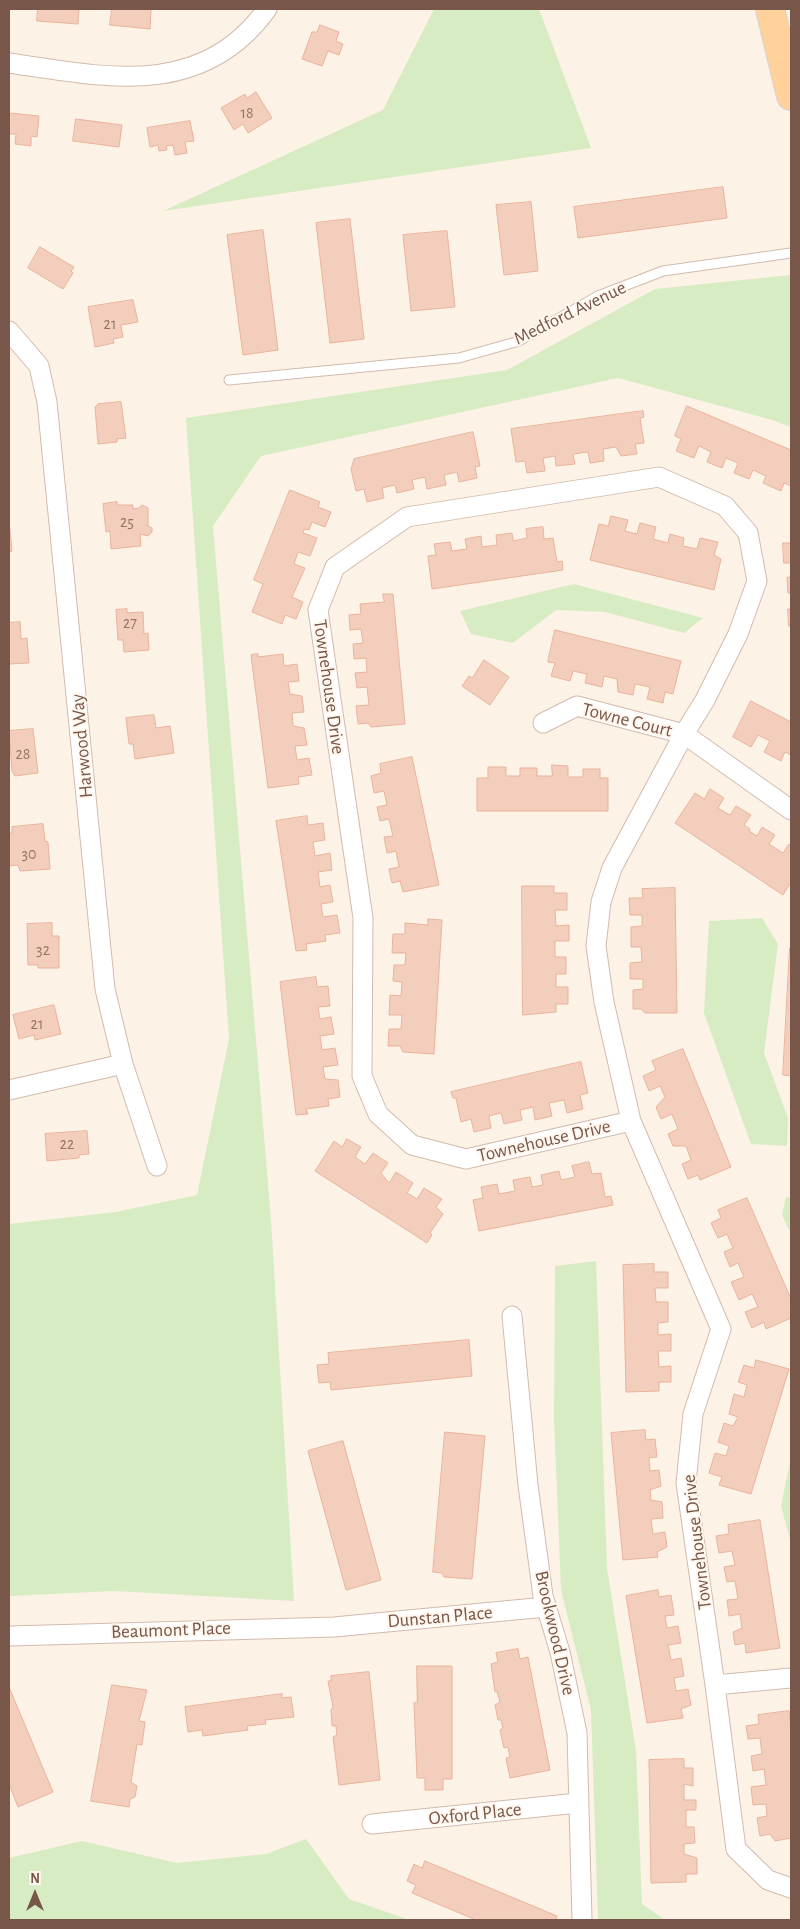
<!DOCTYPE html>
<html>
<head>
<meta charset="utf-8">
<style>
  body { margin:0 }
  #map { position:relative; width:800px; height:1929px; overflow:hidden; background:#fdf2e6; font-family:"Alegreya Sans",sans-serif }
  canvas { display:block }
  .frame { position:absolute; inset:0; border:10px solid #785649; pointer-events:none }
  .north { position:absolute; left:10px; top:1869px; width:50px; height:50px; -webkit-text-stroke:4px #fff7ed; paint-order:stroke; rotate:0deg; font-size:14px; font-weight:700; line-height:20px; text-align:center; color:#785649 }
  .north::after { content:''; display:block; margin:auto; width:18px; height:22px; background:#785649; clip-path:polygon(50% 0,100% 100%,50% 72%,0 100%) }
</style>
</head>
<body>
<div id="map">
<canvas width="800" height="1929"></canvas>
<div class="frame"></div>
<div class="north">N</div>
</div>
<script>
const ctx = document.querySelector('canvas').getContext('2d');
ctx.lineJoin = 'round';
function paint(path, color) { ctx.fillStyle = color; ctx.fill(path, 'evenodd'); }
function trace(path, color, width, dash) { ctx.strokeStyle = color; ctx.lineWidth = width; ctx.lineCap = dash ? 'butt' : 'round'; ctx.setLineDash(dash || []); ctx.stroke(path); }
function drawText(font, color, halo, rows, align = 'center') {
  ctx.font = font + ' "Alegreya Sans",sans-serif'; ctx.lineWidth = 4; ctx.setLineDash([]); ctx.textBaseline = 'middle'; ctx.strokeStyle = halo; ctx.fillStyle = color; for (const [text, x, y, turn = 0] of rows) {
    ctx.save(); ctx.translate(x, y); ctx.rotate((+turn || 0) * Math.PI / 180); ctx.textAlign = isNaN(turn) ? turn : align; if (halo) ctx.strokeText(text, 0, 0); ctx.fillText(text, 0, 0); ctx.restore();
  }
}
const green = new Path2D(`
  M434,9H539L591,148L163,211L383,110Z
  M791,275V427L772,420L618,378L261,456L213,526L271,1220L294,1601L115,1591L9,1596V1224L116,1212L197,1195L229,1039L186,418L507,370L655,289Z
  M574,584L703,618L684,633L605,612L556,610L513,643L471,634L460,611Z
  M762,918L778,944L764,1053L788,1118L787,1146L751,1144L704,1013L709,921Z
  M786,1197L791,1198V1234L782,1215Z
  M596,1261L607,1568L636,1751L642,1904L665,1920H598L591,1710L561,1590L554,1418L555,1266Z
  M791,1457V1543L781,1506Z
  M306,1839L349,1899L410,1920H9V1858L82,1841L177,1863L266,1854Z`);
const building = new Path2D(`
  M38,9H79L78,24L37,21Z
  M112,9H151L150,29L110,25Z
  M320,25L339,32L336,41L343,44L339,55L328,51L322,66L302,59L312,32H317Z
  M256,92L272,118L248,133L243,124L234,130L221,108L245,94L247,98Z
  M9,113L39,116L37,137L31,136V146L15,144L16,134H9Z
  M76,119L122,125L119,147L73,141Z
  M190,121L194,141L185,142L187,153L175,155L173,145L166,146L167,150L159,151L158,145L150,147L147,128Z
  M723,187L727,218L578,238L574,207Z
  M531,202L538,271L504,275L496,205Z
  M350,219L364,339L330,343L316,223Z
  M263,230L278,350L243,355L227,235Z
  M447,231L455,307L411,311L403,235Z
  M40,247L74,267L71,271L73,273L63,289L28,268Z
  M133,300L138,322L121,325L123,337L113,339L114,343L95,347L88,307Z
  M121,402L126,438L117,439V442L98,444L95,407L98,404Z
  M687,406L791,450V486L784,483L781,491L763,483L766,476L753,470L749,479L734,473L738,463L726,458L722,468L707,462L711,452L699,446L694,458L676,451L681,439L675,436Z
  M643,411L644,417L640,418L644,443L635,444L637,454L621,456L616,447L603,449L604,461L590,463L588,452L573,454L575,464L556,466L555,456L543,458L545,471L527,473L525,461L516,462L511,429Z
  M473,432L480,466L475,467L477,478L459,482L457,472L444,475L446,485L427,489L425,477L412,480L414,489L397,493L395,485L382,488L384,498L367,502L364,489L356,491L351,469L354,459Z
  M290,490L320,502L318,507L331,512L325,527L312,522L309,530L304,529L303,533L317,538L310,556L298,552L294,564L305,568L292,597L303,602L296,619L285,615L282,624L252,612L263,584L254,580Z
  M117,502V505H133V509L139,508L142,505L148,508V526L152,528V532L148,536L140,534L141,546L111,549L110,531L106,532L103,504Z
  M611,516L628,520L625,531L637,534L640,523L656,527L653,539L668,543L670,534L684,538L683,546L697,549L700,538L718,542L714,555L721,559L714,590L590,560L599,524L608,526Z
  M9,520L12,551L9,552V566Z
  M543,527L544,539L553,538L557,562L562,561L563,570L432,589L428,556L436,555L434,544L450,542L452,551L467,549L465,539L481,536L482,547L497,545L496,535L512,533L513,541L527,538L526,529Z
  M783,543H791V563H784Z
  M791,577V593H788L787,578Z
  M383,594H393L405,724L371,727L368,723L358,724L356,706L369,705L367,687L357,688L355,673L367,672L366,658L354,659L353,644L363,643L361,629L350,630L349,615L361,614L360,604L384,602Z
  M127,609V613L143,612L144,634L148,633L149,650L124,652L123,640H118L116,610Z
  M788,609H791V626H789Z
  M20,622L21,639L27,638L29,663L9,664V623Z
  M555,630L681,661L673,694L665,692L663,703L647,699L650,687L635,684L633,695L618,692L617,679L604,676L602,687L585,683L587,674L573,671L570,681L551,676L555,663L548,662Z
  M258,654V657L283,654L284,666L297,664L299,681L288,682L290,694L302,696L304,712L292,713L293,726L304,728L307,745L295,746L297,760L309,758L312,775L298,777L299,784L268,788L251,655Z
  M484,660L509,677L490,705L462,686L469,676L472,678Z
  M751,701L791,722V755L785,752L781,761L764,752L770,741L758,735L751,747L733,737Z
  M154,715L156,728L170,726L174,753L135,759L133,744H129L126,718Z
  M33,729L38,773L15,776L12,771L9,731Z
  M412,757L439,885L403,892L400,881L392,883L389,869L399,867L396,851L387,853L384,837L393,836L389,819L380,821L377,807L387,805L384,791L374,793L371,776L381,773L380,764Z
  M552,765L568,766V777H583V769H600V778H608V811H477V778H488V767H506V776H520V768H537V776H552Z
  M710,789L724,798L718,808L723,811L730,815L736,806L751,815L744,825L750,829L749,831L757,836L762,827L775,835L769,844L783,853L789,844L791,846V882L783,895L675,823L695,793L704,799Z
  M307,816L308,825L323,823L325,840L313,842L315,856L330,853L332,870L318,872L320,887L330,885L333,902L321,904L323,917L337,915L340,933L325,935L326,941L306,944L307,950L296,951L276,821Z
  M43,824L45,841L48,842L50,869L20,871L18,865L9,866V833H12V827Z
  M522,886H554V893H567V910H555L556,926L569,925V941H555V957H566V974H556V987H568V1004H556V1012L523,1015Z
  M675,888L677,1013H645L641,1009H633V990L643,989V979H630V963L642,962L641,947H631V927L642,926V915H630L629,898H643L642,889Z
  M428,919L442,920L434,1054L403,1052L400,1046H388L389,1029H401L402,1015H389L390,995L401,996L402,982L393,981L394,965H405L406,953H392L393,934H405V923L428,925Z
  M52,923V936H59V968H38V965H28L27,924Z
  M790,948H791V1076L783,1075Z
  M316,977L317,987L328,986L330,1006L318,1007L320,1019L331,1017L334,1034L320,1036L322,1050L335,1048L338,1065L323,1067L325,1079L338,1080L340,1097L328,1099L329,1106L306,1109L308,1114L296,1115L280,982Z
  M54,1005L61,1034L35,1040L34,1035L19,1039L13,1015Z
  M683,1049L731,1167L700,1180L698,1175L688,1179L682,1164L691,1160L686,1146H673L668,1134L678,1129L672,1114L661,1119L656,1107L665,1097L660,1086L649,1091L643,1076L656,1070L652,1061Z
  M581,1062L588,1093L580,1095L583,1109L567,1113L564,1100L549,1103L552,1116L535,1120L533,1107L520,1110L522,1120L504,1124L501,1113L489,1116L491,1128L474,1132L471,1119L461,1122L456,1098H453L451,1092Z
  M87,1131L89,1154L79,1155V1158L47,1161L45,1134Z
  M347,1139L361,1147L355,1157L365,1164L373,1153L388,1163L381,1173L389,1183L396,1172L413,1183L407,1193L417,1199L424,1188L442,1199L436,1207L443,1214L430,1233L432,1235L427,1243L315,1171L334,1141L342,1147Z
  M589,1162L592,1174L601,1173L605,1197L611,1196L613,1205L479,1231L473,1200L483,1198L481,1187L497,1184L499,1194L515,1191L513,1180L530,1177L532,1187L543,1185L541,1175L559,1171L561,1180L575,1177L572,1166Z
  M747,1198L791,1299V1318L766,1329L764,1322L752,1328L745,1312L758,1307L752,1294L739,1300L731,1282L744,1277L738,1263L730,1267L724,1252L733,1248L727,1234L718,1238L711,1223L721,1218L718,1210Z
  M654,1264V1272H668V1288H655L656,1302H668V1322L658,1323V1335L671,1334V1351H658L659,1367L671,1366V1382H659V1391L626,1392L623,1265Z
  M469,1340L472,1376L331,1390L330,1382L319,1383L317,1365L329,1364L328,1353Z
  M756,1360L789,1369L751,1494L719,1485L722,1477L709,1473L715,1453L726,1456L729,1446L718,1442L724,1423L733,1426L738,1417L729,1414L734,1394L744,1397L747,1385L738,1382L744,1365L754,1368Z
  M645,1430L646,1440L655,1439L657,1457L649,1458L650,1471L659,1470L661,1486L650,1490L651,1500L662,1502L663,1518L651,1519L653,1534L665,1532L667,1547L657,1552L658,1557L623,1560L611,1433Z
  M445,1432L485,1436L472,1579L444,1577L442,1573L433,1572Z
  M343,1441L381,1580L346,1590L308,1451Z
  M760,1520L780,1648L746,1653L745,1643L735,1645L733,1632L742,1628L740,1614L729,1616L727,1600L738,1599L735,1581L727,1582L724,1567L735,1565L732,1551L719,1553L716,1536L729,1534L728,1525Z
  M658,1590L659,1597L671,1595L674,1615L665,1616L667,1628L678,1626L681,1643L668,1645L671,1660L681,1658L684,1676L674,1678L676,1691L688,1689L691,1705L681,1709L683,1718L647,1723L626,1596Z
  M518,1649L520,1659L528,1657L550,1770L510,1778L506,1758L510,1757L508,1747L504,1748L500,1730L503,1728L501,1720H498L495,1705L500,1702L497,1691L495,1692L491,1664L498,1662L496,1653Z
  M417,1666H452V1779H443V1790H425V1778H417L414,1703L417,1702Z
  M369,1672L380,1780L339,1785L333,1737L337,1735L336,1726H332L331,1710L333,1707L328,1681H331V1676Z
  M112,1685L147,1690L139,1721L145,1722L142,1745L137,1744L131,1782L137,1786L135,1797L130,1799L129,1807L91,1801Z
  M9,1687L53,1792L18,1807L9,1784Z
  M282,1694V1698L291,1697L294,1717L265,1720L266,1724L247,1726L248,1730L203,1736L202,1730L188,1732L185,1707Z
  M789,1711L791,1728V1838L775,1841L770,1834L760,1836L757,1818L767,1816L766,1804L753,1805L751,1787L766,1785L764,1769L753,1771L751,1756L762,1754L760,1738L748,1739L746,1726L759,1724L758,1715Z
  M684,1759V1768H693V1786L684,1784V1800H696V1810H686V1827H694L695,1843L684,1844V1854L697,1858V1874H686V1882L651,1883L649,1760Z
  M425,1861L557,1916L556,1920H476L412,1893L416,1885L407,1881L414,1864L422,1868Z`);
const service = new Path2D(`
  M229,380L459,358L519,341L598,296L663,271L791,253`);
const minor = new Path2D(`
  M9,63C104,77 201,100 267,9
  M9,331L39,366L47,402L105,989L123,1064L157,1166
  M543,723L577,706L684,734L791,810
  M9,1090L123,1064
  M631,1121L604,1002L596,946L601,902L612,868L684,734L705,700L738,634L757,581L748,533L725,506L659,477L407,517L335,567L318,610L363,918L362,1076L378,1114L412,1145L466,1159L631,1121L721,1329L693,1414L686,1483L715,1685L736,1849L768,1880L791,1888
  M512,1316L528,1485L543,1596L560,1652L577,1733L582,1920
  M9,1636L334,1627L546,1607
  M715,1685L791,1678
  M372,1824L578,1803`);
const primary = new Path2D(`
  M770,9L791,96`);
const numberNames = [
  ["18",247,113],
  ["21",110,324],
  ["25",127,522],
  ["27",130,623],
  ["28",23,754],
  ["30",29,854],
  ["32",43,950],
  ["21",37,1024],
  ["22",67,1144]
];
const streetNames = [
  ["Medford Avenue",570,313,-26],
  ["Townehouse Drive",329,687,82],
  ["Towne Court",627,720,14],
  ["Harwood Way",82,746,-95],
  ["Townehouse Drive",544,1141,-13],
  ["Townehouse Drive",697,1542,-97],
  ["Dunstan Place",440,1617,-5],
  ["Beaumont Place",171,1630,-2],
  ["Brookwood Drive",555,1633,77],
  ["Oxford Place",475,1814,-6]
];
paint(green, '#d7ecc3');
paint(building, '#f4cebc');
trace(building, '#e8b39b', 1);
trace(service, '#d2bbad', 11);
trace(minor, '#d2bbad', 21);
trace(primary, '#d9d0cc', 30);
trace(service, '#fff', 9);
trace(minor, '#fff', 19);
trace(primary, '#ffd29c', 28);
drawText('16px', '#977466', null, numberNames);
drawText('19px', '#785649', '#fff7ed', streetNames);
</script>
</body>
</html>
